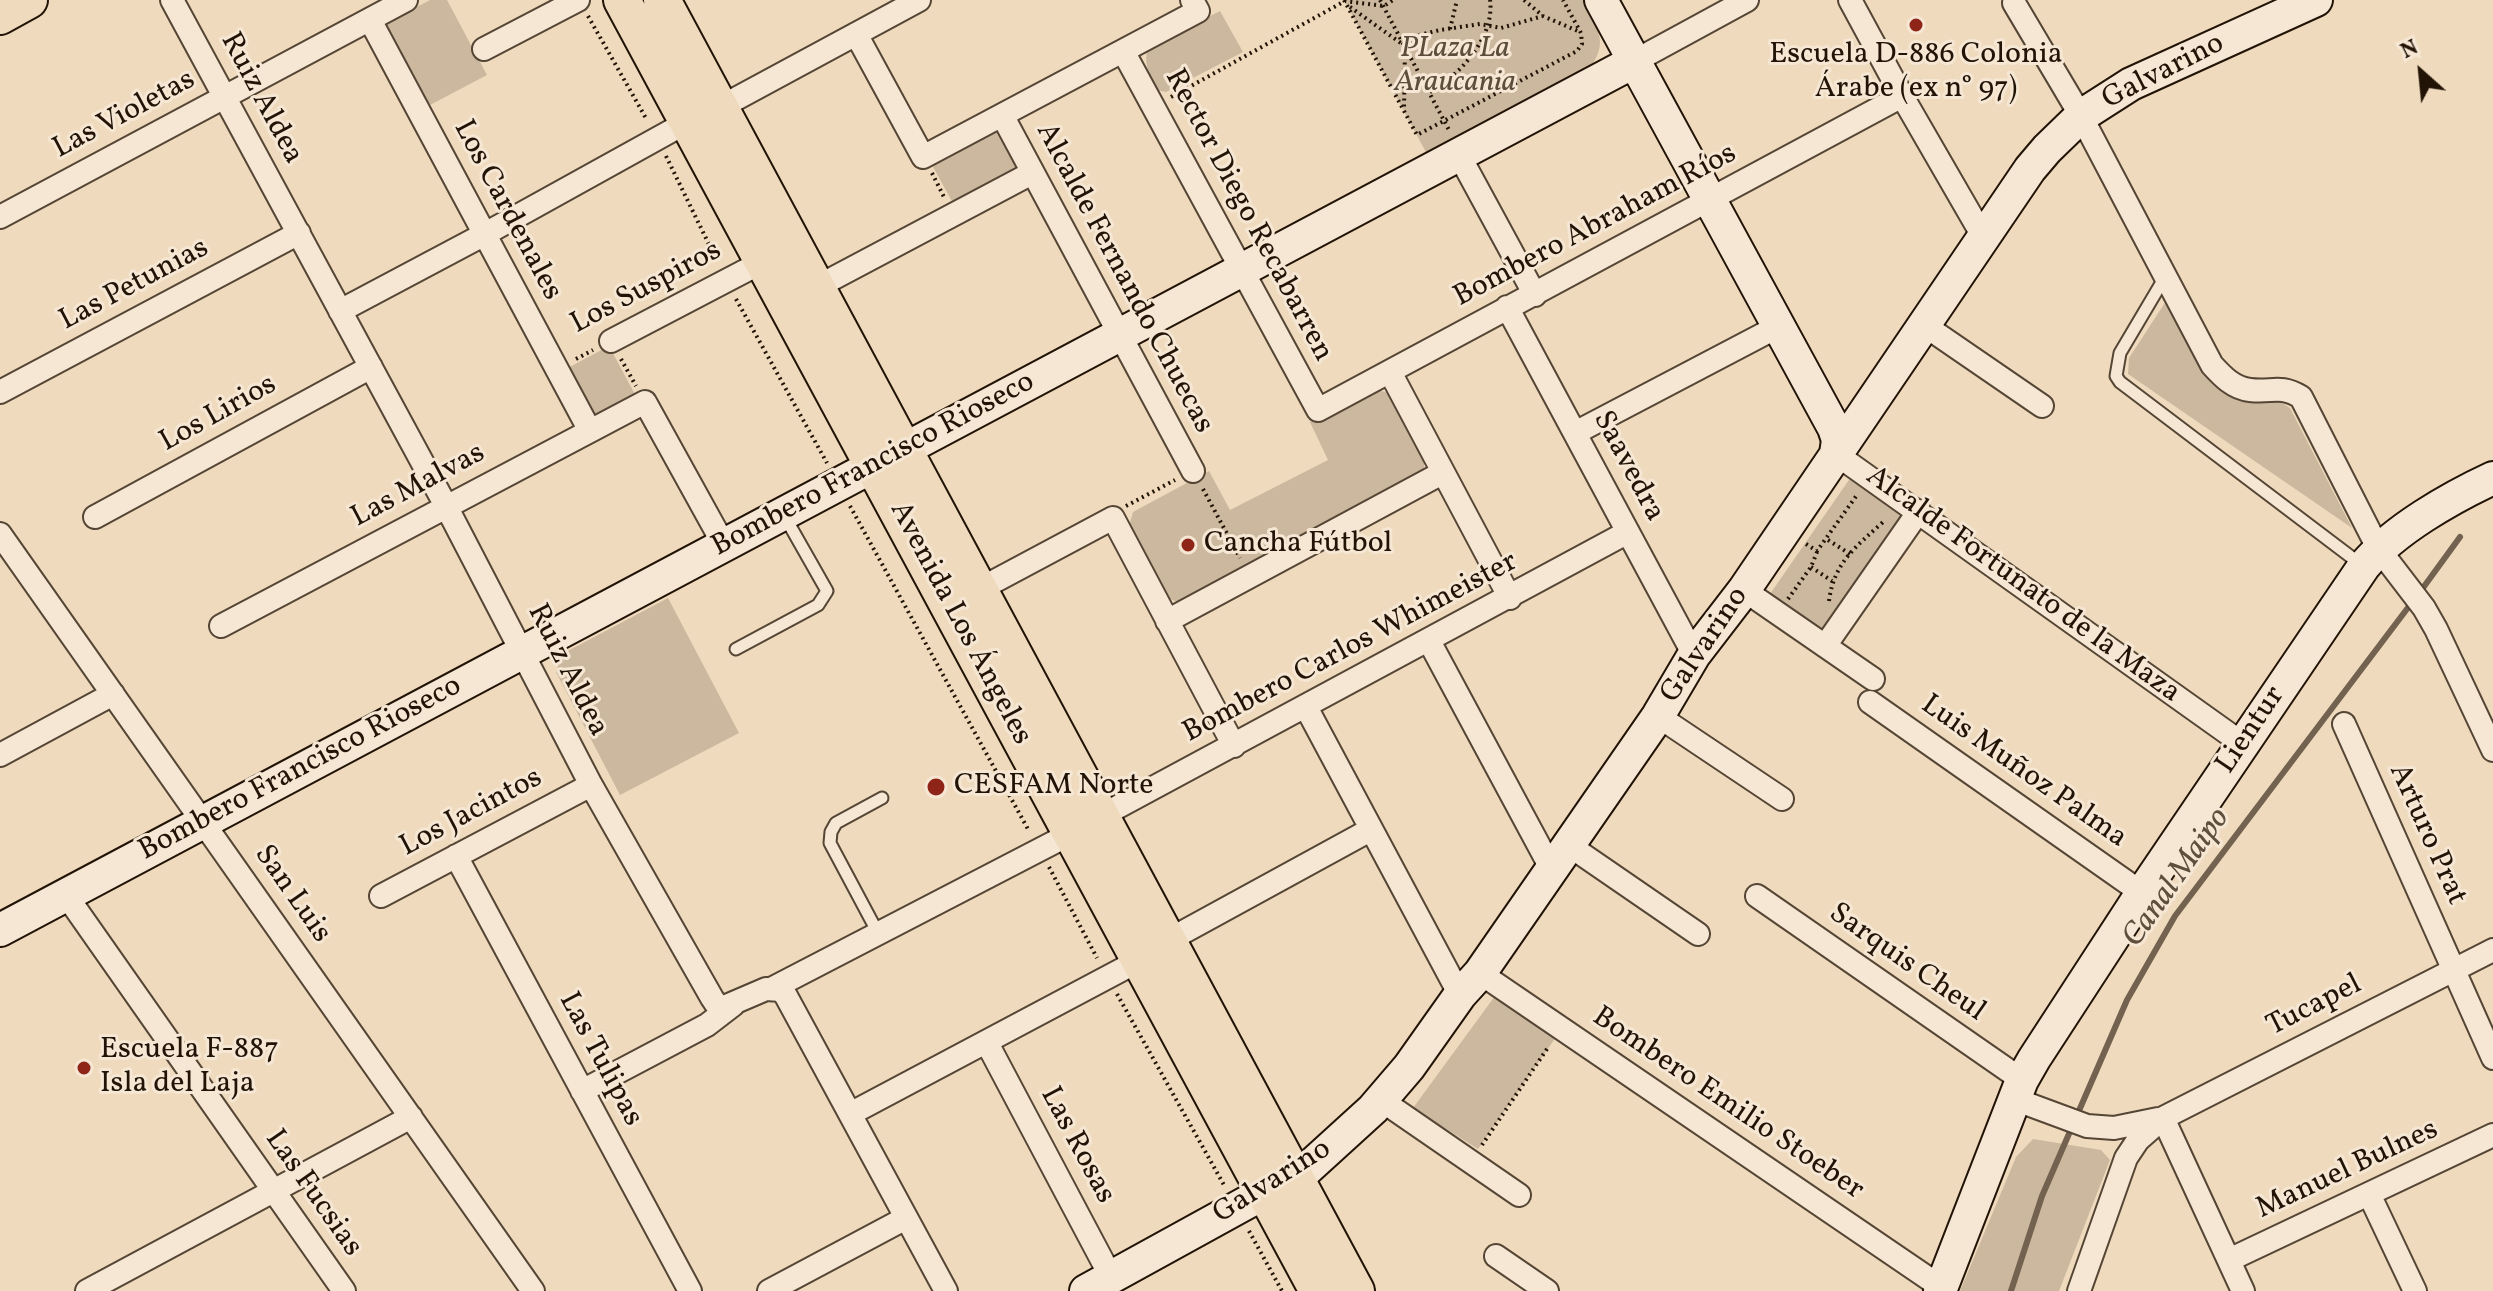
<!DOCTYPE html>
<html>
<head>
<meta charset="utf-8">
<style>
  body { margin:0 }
  #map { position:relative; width:2493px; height:1291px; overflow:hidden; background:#efdabd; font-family:Vollkorn,serif }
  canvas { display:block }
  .north { position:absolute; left:2381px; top:32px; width:80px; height:80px; -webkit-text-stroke:6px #f5e7d4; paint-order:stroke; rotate:333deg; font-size:22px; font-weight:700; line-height:32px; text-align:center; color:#211306 }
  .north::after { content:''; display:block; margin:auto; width:28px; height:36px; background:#211306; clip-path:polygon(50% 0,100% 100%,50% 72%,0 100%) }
</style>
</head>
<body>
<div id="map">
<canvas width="2493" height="1291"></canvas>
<div class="north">N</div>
</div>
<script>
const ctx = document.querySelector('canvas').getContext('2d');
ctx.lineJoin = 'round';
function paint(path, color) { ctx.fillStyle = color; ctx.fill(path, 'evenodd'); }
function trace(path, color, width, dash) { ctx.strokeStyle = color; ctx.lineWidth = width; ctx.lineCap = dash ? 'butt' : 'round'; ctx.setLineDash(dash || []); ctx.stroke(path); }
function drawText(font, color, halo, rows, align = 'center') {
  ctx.font = font + ' Vollkorn,serif'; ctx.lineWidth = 6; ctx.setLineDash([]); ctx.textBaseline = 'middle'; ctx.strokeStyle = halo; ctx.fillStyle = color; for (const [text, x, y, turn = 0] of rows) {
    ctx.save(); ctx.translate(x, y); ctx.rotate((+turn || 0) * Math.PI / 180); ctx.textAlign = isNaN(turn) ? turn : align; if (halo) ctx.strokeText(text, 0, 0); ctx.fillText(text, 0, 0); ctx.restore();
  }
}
const green = new Path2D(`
  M430,0H447L487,75L430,105L386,23Z
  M1344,0H1583C1598,29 1611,44 1586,72L1428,156Z
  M1220,11L1243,52L1166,92L1157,90C1150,76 1143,64 1148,48Z
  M995,130L1018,171L954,205L932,165Z
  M2168,298C2183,321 2220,392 2242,400C2261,407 2270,393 2290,408L2352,528L2128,374L2129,358Z
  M609,346L638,400L594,424L564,370Z
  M1372,388L1388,393L1424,461V475L1184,605L1168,598L1129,526L1133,512L1209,471L1230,510L1328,460L1310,422Z
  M1851,477L1903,514L1821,631L1770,594Z
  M668,598L739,733L620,795L556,672L562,654Z
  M1495,996L1556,1037L1478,1149L1413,1108Z
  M2033,1139L2101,1150L2110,1160L2059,1291H1960L2016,1157Z`);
const stream = new Path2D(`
  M2420,592L2460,537
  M2011,1291L2042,1196L2127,1000L2175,916L2413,601`);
const path = new Path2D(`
  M1344,0L1417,135L1577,51L1582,44L1581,33L1563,0
  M1380,0L1449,130
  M1524,0L1543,16L1580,32
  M1350,7L1405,46L1404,110
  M588,16L647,120
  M1450,29L1457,0
  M1405,46L1415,36L1440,30L1480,24L1501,28L1543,16
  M1430,92C1460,75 1495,37 1490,0
  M1171,97L1345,1L1384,6L1393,0
  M666,156L718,263
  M932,173L944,197
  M736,299L827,463
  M576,359L593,350
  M621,359L636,386
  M1203,489L1240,558
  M850,506L1029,831
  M1126,506L1175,480
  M1828,540L1850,554
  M1806,544L1817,551L1857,495
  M1811,567L1832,581
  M1788,599L1811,567L1817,552
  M1829,601C1834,562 1856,547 1883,522
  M1049,867L1097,958
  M1117,994L1224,1185
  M1482,1145L1549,1046
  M1249,1231L1282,1291`);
const lane = new Path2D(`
  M2165,277L2120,353L2116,376L2120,382L2363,566
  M736,649L818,605L827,591L785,517
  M878,933L830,843L831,832L836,823L882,798`);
const street = new Path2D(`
  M172,0L446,506L591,785L712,998L716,1004L724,1007L766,989L781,990L786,996L946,1291
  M1850,0L1902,96L1984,238
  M2014,3L2081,116L2212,365C2222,376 2233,388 2250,390C2272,393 2279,384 2301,397L2378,548L2424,608L2436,629L2493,750
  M370,20L590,431
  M856,34L923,157L1198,11L1192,0
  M484,49L578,0
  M1123,51L1318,410L1902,96
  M1635,61L1747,0
  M719,108L919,0
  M1002,115L1193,471
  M1459,155L1535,295
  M0,217L406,0
  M815,288L1032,173
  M1507,307L1694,655
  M340,311L485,234L689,121
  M1924,325L2042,406
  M611,341L764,261
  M1390,372L1510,598
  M0,392L299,233
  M1575,433L1779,326
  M1836,454L2243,744
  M95,517L371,367
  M0,534L533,1291
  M980,589L1113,518L1234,746
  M1744,590L1873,679
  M1167,621L1442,473
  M221,626L645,402L724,545
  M1429,641L1551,868
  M1825,646L1919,511
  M1870,702L2142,893
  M1306,707L1460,995
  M1658,716L1782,799
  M2344,724L2493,1058
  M0,755L113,694
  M1101,816L1628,532
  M1570,846L1698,934
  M456,856L690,1291
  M66,895L344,1291
  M381,896L591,785
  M1757,896L2022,1080
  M1167,941L1370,830
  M1480,973L1941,1287
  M773,988L1072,833
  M987,1043L1111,1277
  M582,1091L707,1025L733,1005
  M2014,1099L2087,1126L2114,1128L2158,1119
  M1381,1100L1519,1195
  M850,1114L1140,960
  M2163,1118L2243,1291
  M2369,1194L2415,1291
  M1496,1256L1547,1291
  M2229,1260L2493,1135
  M87,1291L411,1117
  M769,1291L906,1218
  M2079,1291L2126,1158L2138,1140L2163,1118L2493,950`);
const secondary = new Path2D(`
  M1601,0L1834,428L1838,440L1836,454
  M0,930L1635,61
  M1086,1291L1306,1170L1373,1109L1409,1067L1460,995L1480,973L1658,716L1694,655L1744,590L2030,169L2047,149L2081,116L2131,84L2316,0
  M1940,1291L2022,1080L2034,1059L2142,893L2364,566C2394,530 2450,498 2493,478`);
const primary = new Path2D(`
  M622,0L1318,1291
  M662,0L1356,1291
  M0,16L29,0`);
const markers = [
  [1916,25,8,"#8f2418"],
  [1188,545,8,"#8f2418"],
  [936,787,10,"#8f2418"],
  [84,1068,8,"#8f2418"]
];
const parkNames = [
  ["PLaza La",1455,50],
  ["Araucania",1455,84]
];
const poiNames = [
  ["Escuela D-886 Colonia",1916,56,"center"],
  ["Árabe (ex n° 97)",1916,90,"center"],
  ["Cancha Fútbol",1204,545],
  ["CESFAM Norte",954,787],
  ["Escuela F-887",100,1051],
  ["Isla del Laja",100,1085]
];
const streetNames = [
  ["Galvarino",2164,73,-27],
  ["Ruiz Aldea",260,99,62],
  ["Las Violetas",125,116,-28],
  ["Los Cardenales",506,211,62],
  ["Rector Diego Recabarren",1247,216,62],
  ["Bombero Abraham Ríos",1596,227,-28],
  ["Alcalde Fernando Chuecas",1123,279,62],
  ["Las Petunias",135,286,-28],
  ["Los Suspiros",647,289,-28],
  ["Los Lirios",219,415,-29],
  ["Bombero Francisco Rioseco",874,466,-28],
  ["Saavedra",1627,467,62],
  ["Las Malvas",419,487,-28],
  ["Alcalde Fortunato de la Maza",2022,586,36],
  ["Avenida Los Ángeles",959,624,62],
  ["Galvarino",1706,646,-56],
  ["Bombero Carlos Whimeister",1351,649,-28],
  ["Ruiz Aldea",566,671,63],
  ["Lientur",2252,731,-56],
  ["Bombero Francisco Rioseco",301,770,-28],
  ["Luis Muñoz Palma",2023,773,35],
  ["Los Jacintos",472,814,-28],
  ["Arturo Prat",2426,835,66],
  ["San Luis",291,895,55],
  ["Sarquis Cheul",1906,964,35],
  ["Tucapel",2315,1007,-27],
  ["Las Tulipas",599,1060,62],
  ["Bombero Emilio Stoeber",1727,1105,34],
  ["Las Rosas",1076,1146,62],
  ["Manuel Bulnes",2348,1171,-25],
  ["Galvarino",1273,1183,-32],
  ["Las Fucsias",312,1194,55]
];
const waterNames = [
  ["Canal Maipo",2178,879,-55]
];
paint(green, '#ccb89e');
trace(stream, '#73624f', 6);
trace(lane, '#544534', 15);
trace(street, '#544534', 26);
trace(secondary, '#211306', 36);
trace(primary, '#211306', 40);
trace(path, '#211306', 4, [2, 4]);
trace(lane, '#f5e7d4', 11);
trace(street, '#f5e7d4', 22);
trace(secondary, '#f5e7d4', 32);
trace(primary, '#efdabd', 36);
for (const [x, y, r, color] of markers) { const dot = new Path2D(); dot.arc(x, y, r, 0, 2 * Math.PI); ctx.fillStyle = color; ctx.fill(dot); trace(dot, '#f5e7d4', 3); }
drawText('italic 30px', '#5d4d3b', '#f5e7d4', parkNames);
drawText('30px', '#211306', '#f5e7d4', poiNames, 'left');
drawText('30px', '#211306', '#f5e7d4', streetNames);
drawText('italic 32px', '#5e4e3c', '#f5e7d4', waterNames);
</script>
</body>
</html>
